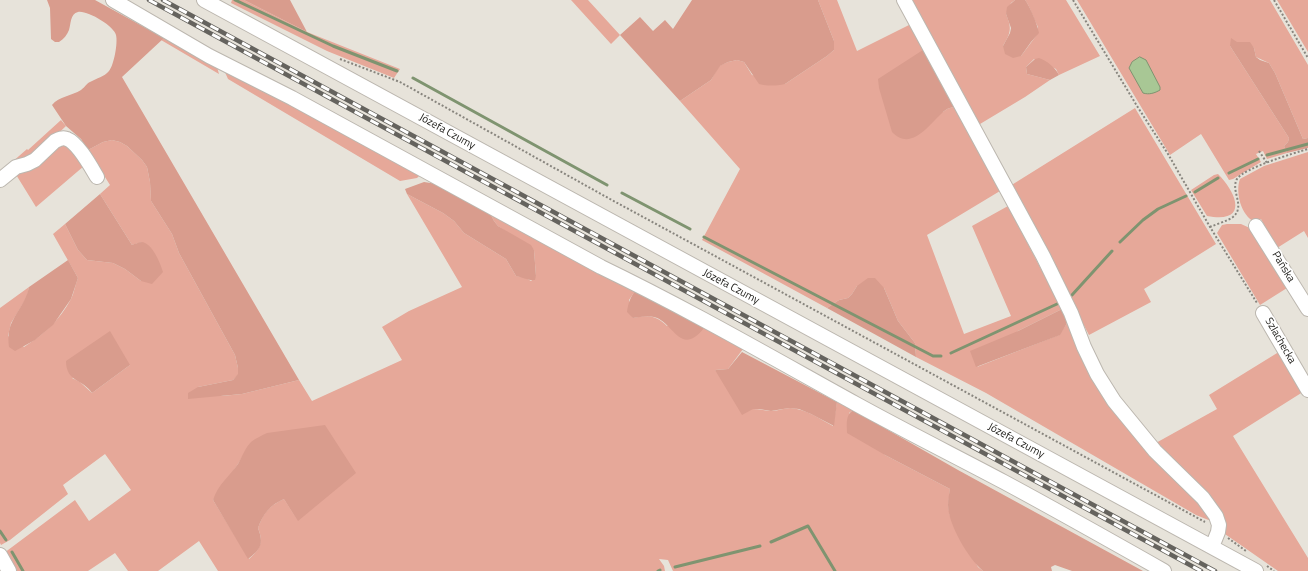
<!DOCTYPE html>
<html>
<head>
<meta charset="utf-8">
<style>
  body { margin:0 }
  canvas { display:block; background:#e7e3da }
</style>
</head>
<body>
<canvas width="1308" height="571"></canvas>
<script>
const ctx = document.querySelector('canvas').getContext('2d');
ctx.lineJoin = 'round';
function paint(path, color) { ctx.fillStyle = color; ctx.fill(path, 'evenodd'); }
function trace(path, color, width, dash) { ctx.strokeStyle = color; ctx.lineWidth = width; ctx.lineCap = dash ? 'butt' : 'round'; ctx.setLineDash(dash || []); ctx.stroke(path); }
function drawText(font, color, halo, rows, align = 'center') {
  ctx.font = font + ' "Titillium Web",sans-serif'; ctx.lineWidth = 3.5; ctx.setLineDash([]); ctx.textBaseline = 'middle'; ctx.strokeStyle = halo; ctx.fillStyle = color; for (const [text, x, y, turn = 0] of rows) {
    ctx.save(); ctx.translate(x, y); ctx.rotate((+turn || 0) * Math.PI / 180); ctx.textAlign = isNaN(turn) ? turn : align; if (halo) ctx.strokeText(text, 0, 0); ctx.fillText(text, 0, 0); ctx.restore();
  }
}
const green = new Path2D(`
  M232,0H244L307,32L400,69L394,78L327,51L231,3Z
  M571,0H588L620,35L611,44Z
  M818,0H837L857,51L913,23L926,48L943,112L947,109L956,106L1000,191L927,235L964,334L1011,316L972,226L1008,206L1062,309L1018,331L977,367L1059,335L1066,325L1068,319L1106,400L1114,413L1145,447L1205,506L1211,521L1196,515L986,393L916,357L915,343L898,321L884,288L857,286L852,294L848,298L839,300L827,308L702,240L740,169L680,101L711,80L719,66L728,62L737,60L744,62L752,75L785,84L827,56L834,50V41Z
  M912,0H1015L1011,3L1006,14C1012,29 1011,32 1003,46L1021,56L1036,36L1038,27C1033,18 1031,8 1025,0H1066L1100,56L1059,75L1056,69L1034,59L1026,67L1027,74L1050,80L1025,97L980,124L974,117L912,1Z
  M1077,0H1270L1308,65V138L1303,139L1275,73L1269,63L1256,57L1254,48C1244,41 1242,40 1230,46L1289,138L1288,142L1284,146L1287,153L1267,159L1263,151L1256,154L1261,162L1233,179L1229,180L1201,134L1170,155Z
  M1277,0H1308V52Z
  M164,38L217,67L219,74L161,40Z
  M224,70L422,173L417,178L400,181L228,79Z
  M1135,108L1216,244L1144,289L1151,302L1089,335L1010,186Z
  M61,120L66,126L44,147L30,156L3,170L27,149L28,150Z
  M112,140L120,142L127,146L142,160L147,167L150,182L151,201L172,234L179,253L235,355L238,368V375L233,380L198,387L222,396L242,394L299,380L312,401L402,360L382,327L409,311L462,287L407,194L443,213L454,221L464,233L506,259L516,276L524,277L531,281L536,276L534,250L498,226L494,221L489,211L635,291L629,300L633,318C648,315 656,315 667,326L704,328L746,345L728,369L715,370L753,409C760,409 766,411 772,411C778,411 784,408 790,408C806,409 820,419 833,426L837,402L853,410L849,413L885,455L950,489L948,506L950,516L978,567L983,571H673L668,560L659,559L664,566L665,571H218L199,541L158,571H128L115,553L88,571H15L4,553L75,500L89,521L131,490L105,454L63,485L68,494L10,540L1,545L0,543V308L29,287L27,297L11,323L8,336L24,347C43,335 60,320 71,299C74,293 75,285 78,278L53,234L65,224L78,250L87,260L113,263L125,269L141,281L142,242L132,245L100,194L110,185L88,150L103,142ZM130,365L92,393L80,382L72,378ZM250,444L298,521L284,499C269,506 264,512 258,528C264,543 260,549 249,559L213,500L238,464Z
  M60,145C75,145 77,155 84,166L36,207L15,173Z
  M1308,152V238L1304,231L1277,248L1261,219L1255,222C1241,216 1235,192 1240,179L1264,166Z
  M1218,174C1237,193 1249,224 1207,216L1191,190L1214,175Z
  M1227,224H1241L1252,229L1287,288L1260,305L1217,233L1222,225Z
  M1282,350L1306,390L1233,436L1308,558V571H1278L1222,532L1154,444L1217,409L1209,395Z`);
const forest = new Path2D(`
  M47,0H95L164,38L122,77L299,380L242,394L188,399V393L198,387L233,380L238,374V368L235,355L179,253L172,234L151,201L150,182L147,167L142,160L127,146L120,142L112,140L103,142L88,150L81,139L66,126L52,105C59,96 72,96 81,90C85,87 87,83 90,82C97,78 104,77 109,71C114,65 118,43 116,35C114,26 87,10 78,12C70,14 71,24 69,30C67,35 64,39 59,42H55L51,39L50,8Z
  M244,0H290L307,32Z
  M692,0H818L834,41V50L827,56L785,84C775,86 768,86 759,84L744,62L737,60L728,62L720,66L711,80L680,101L620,35L640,17L653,31L665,20L673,29Z
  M1015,0H1025C1030,6 1038,26 1039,33L1031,42L1021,56L1013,58L1005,54L1003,46L1010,33L1011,28L1006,14L1007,7Z
  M1231,38L1237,42H1250L1254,48L1256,57L1260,60L1269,63L1275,73L1303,139L1308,138V148L1287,153L1284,146L1288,142L1289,138L1230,46Z
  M926,48L956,106L947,109L943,112C929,125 911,152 892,132L879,88L878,79Z
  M1039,58C1047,61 1055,67 1059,75L1050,80L1027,74L1026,67L1035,59Z
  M424,182L437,184L489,211L494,221L498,226L531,245L534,250L536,276L535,280C529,281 522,277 516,276L506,259L464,233L454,221L443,213L407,194L405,189Z
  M100,194L132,245C135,244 139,242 142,242C153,244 160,263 163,272L152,284L141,281L125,269L113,263L87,260L78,250L65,224Z
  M68,260L78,278L71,299L53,325L35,340L15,351L9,347C8,339 8,330 12,322C18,309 26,302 29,287Z
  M868,278H875L884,288L898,321L915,343L916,357L827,308L839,300L848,298L852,294L857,286Z
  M635,291L704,328C680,358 673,321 654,317C648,315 639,317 633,318L627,312C628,304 630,298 635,291Z
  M1062,309L1068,319L1066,325L1060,335L976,367L970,351L1018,331Z
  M110,331L130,365L92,393C83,379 66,382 66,361Z
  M742,352L837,402L834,426L811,414L799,409L789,408L771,411L759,409H753L742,415L715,370L728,369Z
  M853,410L958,470L1143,571H1072L1055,565L1051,567L1052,571H983C968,558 948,524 948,505C948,500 949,494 950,489L885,455L847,433C847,424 845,416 853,410Z
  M325,425L356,473L298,521L284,499C270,505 263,514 258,528C264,544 261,549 248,559L213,500C218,484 229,477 238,464C242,457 245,448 251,442C256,438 261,436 267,433Z`);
const water = new Path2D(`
  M1140,57L1146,60L1160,87V90C1155,93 1149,95 1143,93L1129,68L1132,62Z`);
const stream = new Path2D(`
  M235,0L333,46L397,71
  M413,78L607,185
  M1267,155L1308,144
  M1229,173L1258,159
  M1195,192L1218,178
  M622,193L690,229
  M704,237L933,356H941
  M1120,242L1143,220L1158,209L1186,196
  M1072,295L1112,251
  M951,353L1057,304
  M0,531L6,540
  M771,542L808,526L835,571
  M12,552L23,571
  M675,567L760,546
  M658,571L660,570`);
const path = new Path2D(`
  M1073,0L1137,106L1168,154L1210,227L1257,303
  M1274,0L1308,58
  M340,59L400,82L610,199L1205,522
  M1259,151L1267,163
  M1210,227C1217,224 1227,221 1233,217C1246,206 1230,191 1237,179C1244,168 1294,153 1308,149
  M1228,538L1246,551
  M1267,566L1274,571`);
const minor = new Path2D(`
  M113,0L209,56L292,98L601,267C688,309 771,357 856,404C905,431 955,456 1004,482C1058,511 1111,541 1164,571
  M204,0L1256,571
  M904,0L1043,256L1071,313L1084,347L1097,374L1114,401L1155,451L1203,498L1216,516L1219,525L1218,532L1212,547
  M0,180L16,167L27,164L35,160L55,141C59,139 63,137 67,139C78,143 91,167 97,177
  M1256,226L1308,309
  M1263,313L1308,390
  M0,555L9,571`);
const rail = new Path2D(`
  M149,0L1201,571
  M163,0L1215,571`);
const streetNames = [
  ["Józefa Czumy",447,132,29],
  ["Pańska",1283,267,59],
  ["Józefa Czumy",731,287,28],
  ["Szlachecka",1280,341,60],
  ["Józefa Czumy",1016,441,28]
];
paint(green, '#e6a899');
paint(forest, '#d99c8d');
paint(water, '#a8c795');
trace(water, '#7f9470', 1);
trace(stream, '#7f9470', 3);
trace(minor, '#bcb7af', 16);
trace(path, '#88857e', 2, [2, 2]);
trace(minor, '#fff', 14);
trace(rail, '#65635e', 4.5);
trace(rail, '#fff', 3, [9]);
drawText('11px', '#1e1d19', '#fff', streetNames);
</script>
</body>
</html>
